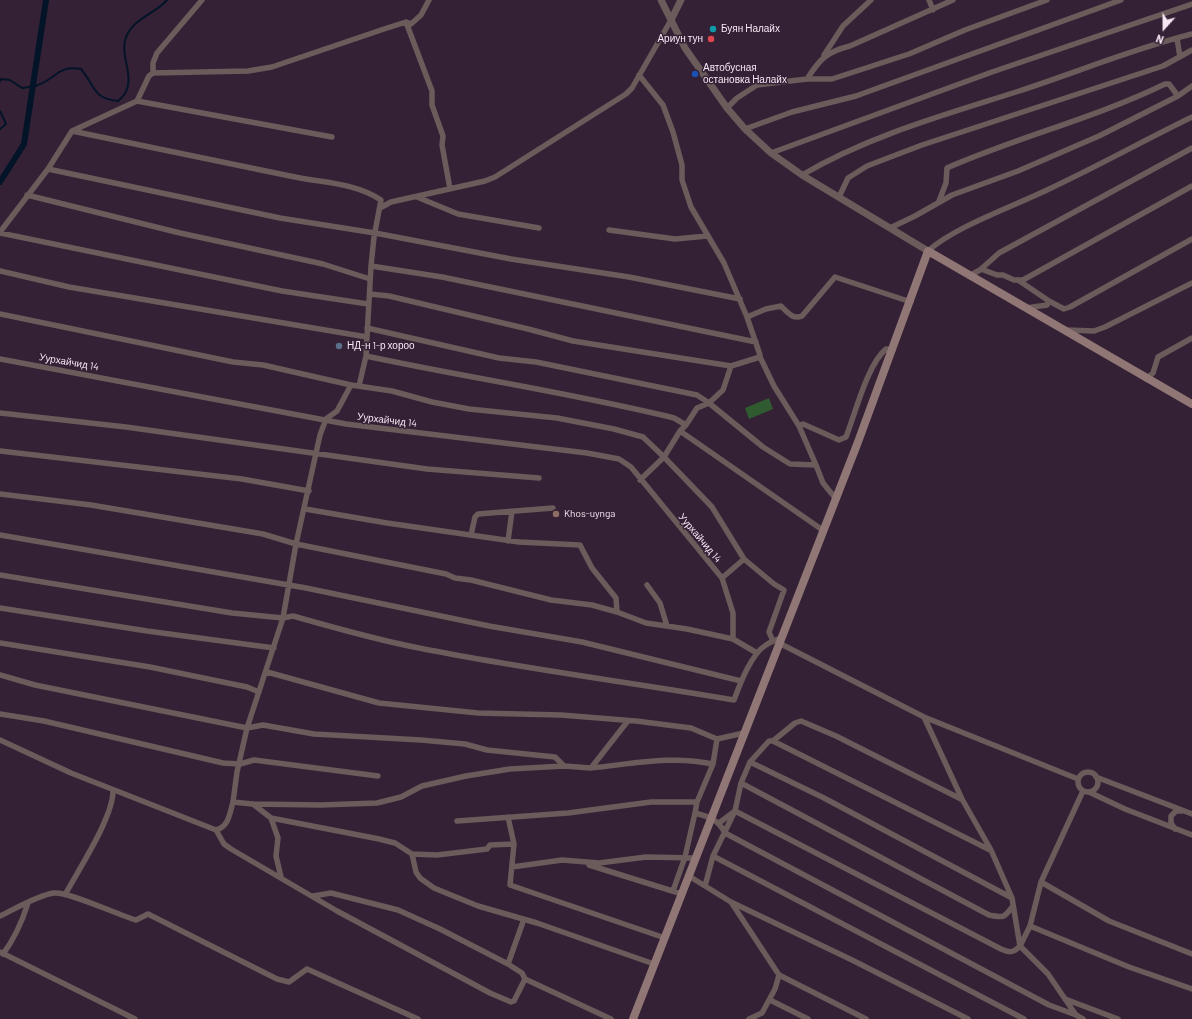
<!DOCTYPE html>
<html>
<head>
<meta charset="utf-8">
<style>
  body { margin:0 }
  #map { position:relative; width:1192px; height:1019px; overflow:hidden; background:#352135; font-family:Barlow,sans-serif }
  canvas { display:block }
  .north { position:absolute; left:1144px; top:8px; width:40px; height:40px; -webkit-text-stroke:3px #352135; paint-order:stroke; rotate:201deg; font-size:11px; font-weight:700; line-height:16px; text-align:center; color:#f5e7f4 }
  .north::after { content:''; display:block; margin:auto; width:14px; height:18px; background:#f5e7f4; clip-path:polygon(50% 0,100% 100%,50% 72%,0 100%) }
</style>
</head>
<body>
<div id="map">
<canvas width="1192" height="1019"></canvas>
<div class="north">N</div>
</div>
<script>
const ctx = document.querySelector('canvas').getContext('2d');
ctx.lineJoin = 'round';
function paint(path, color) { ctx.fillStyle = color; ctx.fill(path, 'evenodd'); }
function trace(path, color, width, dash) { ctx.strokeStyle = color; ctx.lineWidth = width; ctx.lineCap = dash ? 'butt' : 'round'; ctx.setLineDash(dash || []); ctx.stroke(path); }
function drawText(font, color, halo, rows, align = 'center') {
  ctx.font = font + ' Barlow,sans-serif'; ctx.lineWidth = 3; ctx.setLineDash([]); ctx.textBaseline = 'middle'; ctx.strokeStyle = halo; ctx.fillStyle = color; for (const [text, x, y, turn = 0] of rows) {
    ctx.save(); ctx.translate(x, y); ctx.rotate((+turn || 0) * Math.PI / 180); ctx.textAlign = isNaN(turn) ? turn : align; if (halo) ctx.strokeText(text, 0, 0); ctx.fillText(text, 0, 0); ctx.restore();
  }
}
const green = new Path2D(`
  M769,398L773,409L749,419L745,408Z`);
const stream = new Path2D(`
  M0,81L1,79L10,80L22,88C27,87 33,87 38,85C57,78 58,65 81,69C96,87 92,98 118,101C141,83 118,58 126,37C134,18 155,14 167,0
  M0,111L6,124L0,129`);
const canal = new Path2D(`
  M0,182L24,144L46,0`);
const minor = new Path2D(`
  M929,0L933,10
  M406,22L432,91V105L443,136L442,145L450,189
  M1177,38L1180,57
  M824,55L843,26L871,0
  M153,73V63L157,53L202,0
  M639,75L663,105L673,132L682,165V180L691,207L724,263L747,317L760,355V357L731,366L723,390L709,403L697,408L686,425L680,431L664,457L712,507L744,559L722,578L733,613V639L757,653
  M807,79C820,59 826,52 850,46L953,0
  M137,101L332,137
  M727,108L737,98L757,85L807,79H832L909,54L965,30L1047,0
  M745,129L792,112L856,96L1121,0
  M771,153L992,72L1192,4
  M48,169L280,218L375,233L511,259L629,277L740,299
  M802,175C868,136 944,115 1016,92C1075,73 1132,49 1192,34
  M27,195L180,233L323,264L370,279
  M417,197L458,214L539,228
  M839,197L848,178L867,166L922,145L1163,66L1192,50
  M939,201L946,183L947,168C1018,137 1095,118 1165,84H1169L1178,96
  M380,208L391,202L485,181L495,177L626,94L632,88L671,20
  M890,228L915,216L952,195L1018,171L1099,136L1178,96L1192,86
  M609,230L675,239L707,236
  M0,232L48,169L72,131L137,101L149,76L153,73L248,71L272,67L384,29L406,22L411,24L421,15L429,0
  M0,233L282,291L368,304
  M928,251C954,227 1014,206 1047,190C1096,167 1143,141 1192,117
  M371,266L442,277L756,342
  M981,269L997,275H1003L1014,280H1023L1192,186
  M0,271L69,287L367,337L371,266L374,237L381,200C354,182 321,183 290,176C217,161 145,146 72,131
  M969,276L980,270L999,253L1192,148
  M1018,280L1049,301
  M370,294L389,296L528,329L573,341L731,366
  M1026,308L1047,305L1049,301L1064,309L1070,307L1192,239
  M0,314L233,362L263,365L351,385L392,391L432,402L469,409L557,418L614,429L643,437L664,457L640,480
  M747,317L766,309L781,306C787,312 793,320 802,316L835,277L911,302
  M367,328L499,358L536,362L697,395L709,403L763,447L790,464L816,465L823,483L836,499
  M1067,330L1094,331L1105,327L1192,283
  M366,356C469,378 572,393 674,418L686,425
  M760,357L774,386L799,426L816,465
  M0,359L346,424L587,453L619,459L631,467L722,578
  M1146,379L1153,373L1158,357L1192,338
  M359,386L366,356L367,337
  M0,413L126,427L427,469L539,478
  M799,426L803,424L839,440L846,437C855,414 868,363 886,349L893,350
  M680,431L824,531
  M0,451L242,479L309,491
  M0,494L91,505L263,534L296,544L446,574L455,578L471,580L551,600L592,605L617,612
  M305,509L387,523L519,542L580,545L592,568L616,598L617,612L646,623L687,629L733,639
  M0,535L306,588L489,626L582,642L741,681
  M471,535L475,517L478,514L553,508
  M508,541L512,511
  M744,559L774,584L784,590L769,632L773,641
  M0,575L232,613L283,618L293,616C335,628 377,640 419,648C524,669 629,682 734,700C740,684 751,654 766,645C770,642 776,640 781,638
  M647,585L660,603L667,626
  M0,608L147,631L274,648
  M0,643L150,667L247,687L259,692
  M267,672L379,703L478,713L561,715L636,721L691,728L717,739L744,733
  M0,675L35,685L247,728L263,725L314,734L421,740L465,744L487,750L555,757L564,766L591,768L627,722
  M0,714L44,721L223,763L240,764L254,760L378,776
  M924,717L1078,779
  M717,739L713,764L697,802L695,813C709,817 718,819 725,833L1049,1005L1076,1015
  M0,740L71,773L216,830C229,827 230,812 233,802L252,804L321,805L377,803L401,797L422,786L466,776L510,769L564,766
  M773,741L795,723L801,721L836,736L961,799
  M750,762L824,798L1012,898
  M591,768C632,764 672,755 713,764
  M1078 782a10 10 0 1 1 20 0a10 10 0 1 1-20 0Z
  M1096,777L1192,814
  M741,783L989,915C1004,918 1004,918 1013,906
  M1089,792L1125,809L1192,835
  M233,802L237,772L247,728L283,618L296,544L320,435L326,419L337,411L351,385
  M253,804L271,818L379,839L395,843L412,854L416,872L420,878L434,888L478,906L537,923L654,964
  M508,817L514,844L510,885L665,938
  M271,818L278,838L276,856L281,877
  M457,821L568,813L651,802H697
  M719,823L735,811L1001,949C1010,953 1013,953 1020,946L1012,898L991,850L962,799L924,717L779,643
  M1175,829L1171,823V816L1176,811H1182
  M216,830L224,844L231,849L337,911L490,993L511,1002L514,1001L525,979L522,973L508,964L440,929L398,910L331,893L313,896
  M412,854L437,855L487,849L490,845L514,844
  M713,856L1024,1019
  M589,865L682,894
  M512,867L562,860L599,863L646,857L696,858
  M689,876L705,886
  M1041,882L1109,921L1192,954
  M673,891L685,857L695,813
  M66,893C79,869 114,816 113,790
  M731,902L852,960L968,1019
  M0,916C15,909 38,895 54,893C68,891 118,915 136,920L148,914L277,979L289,982L307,969L418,1019
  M1030,926L1129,967L1192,989
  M0,952L135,1019
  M3,954C15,938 22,922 28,903
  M508,964L524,919
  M779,975L866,1019
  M525,979L611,1019
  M1065,999L1118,1019
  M770,1000L808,1019
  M749,1019L762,1013L775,989L779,975L731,902L705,886L713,856L735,811L741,783L750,762L769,741H773L990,850
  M1083,1019L1076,1015L1048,974L1020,946L1030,926L1041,882L1083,791`);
const tertiary = new Path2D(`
  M661,0L685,48L727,108L745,129L771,153L802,175L928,251
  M671,20L681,0`);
const secondary = new Path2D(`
  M633,1019L858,442L928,251L1192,404`);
const markers = [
  [713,29,4,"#0f9aa8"],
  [711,39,4,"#e0444e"],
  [695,74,4,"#1a4fb4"],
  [339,346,4,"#5c6f8a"],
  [556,514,4,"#8d6e63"]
];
const poiNames = [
  ["Буян Налайх",721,29],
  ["Ариун тун",703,39,"right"],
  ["Автобусная",703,68],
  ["остановка Налайх",703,80],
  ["НД-н 1-р хороо",347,346],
  ["Khos-uynga",564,514]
];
const streetNames = [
  ["Уурхайчид 14",69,362,10],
  ["Уурхайчид 14",387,420,7],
  ["Уурхайчид 14",700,538,50]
];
paint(green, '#305a30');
trace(stream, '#031429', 2);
trace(canal, '#031429', 6);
trace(minor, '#6b5b5a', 5.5);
trace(tertiary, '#6b5b5a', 7);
trace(secondary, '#907775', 8);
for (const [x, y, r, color] of markers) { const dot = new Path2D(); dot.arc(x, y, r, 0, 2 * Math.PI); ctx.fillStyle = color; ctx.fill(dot); trace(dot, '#352135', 1.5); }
drawText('10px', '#f5e7f4', '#352135', poiNames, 'left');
drawText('10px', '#f5e7f4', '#352135', streetNames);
</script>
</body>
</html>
